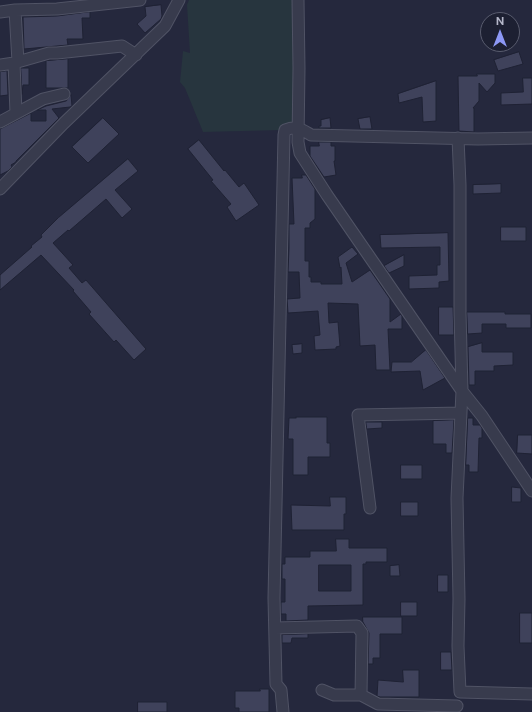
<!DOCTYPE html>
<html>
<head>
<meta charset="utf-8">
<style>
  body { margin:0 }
  #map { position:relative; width:532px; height:712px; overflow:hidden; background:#25283d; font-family:"Public Sans",sans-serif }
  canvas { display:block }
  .north { position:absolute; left:480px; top:12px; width:40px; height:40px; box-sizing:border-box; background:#1d2032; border:1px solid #595c6e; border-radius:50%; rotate:0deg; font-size:11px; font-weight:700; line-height:16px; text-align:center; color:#b4b6c8 }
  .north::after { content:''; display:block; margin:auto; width:14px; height:18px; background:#8d98f5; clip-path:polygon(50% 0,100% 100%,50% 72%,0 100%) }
</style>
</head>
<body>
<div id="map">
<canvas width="532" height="712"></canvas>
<div class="north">N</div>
</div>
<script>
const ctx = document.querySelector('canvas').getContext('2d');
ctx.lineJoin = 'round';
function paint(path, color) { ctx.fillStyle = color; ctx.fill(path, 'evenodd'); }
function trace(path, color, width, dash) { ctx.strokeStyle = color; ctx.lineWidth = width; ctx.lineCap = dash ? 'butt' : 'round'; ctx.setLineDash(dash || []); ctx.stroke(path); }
const green = new Path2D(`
  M189,0H293L294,120L282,130L203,132L185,88L180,82L183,51L190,53L187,5Z`);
const building = new Path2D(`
  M161,5L162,16L161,19L145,33L137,24L146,16L145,7Z
  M90,12V18H82L83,39H67L68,45L24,49L23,17L57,16Z
  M519,52L523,64L498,71L494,60Z
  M68,59V88H46V61Z
  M21,68H29V85H23L22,94Z
  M7,71L8,95L0,96V72Z
  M477,74H495V83L487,92L479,83V101L473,108H474V132L459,131L458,76H477Z
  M523,78H532V104L501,105V93L523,92Z
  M436,81V121L423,122L422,97L399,103L398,94Z
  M71,95L72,106L70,107L52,109L59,118L16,161V162L11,165L12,167L8,171L0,175V129L31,113V121H46V110H37L46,106L66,101Z
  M370,117L372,129H360L358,119Z
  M103,118L119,134L88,163L72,147Z
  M330,118L331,128H319V126H321V120Z
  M199,140L224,171L225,170L239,187L244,183L259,205L236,221L227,207L231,204L211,181L213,180L188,149Z
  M319,142H331V146H335V161H334L336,175L324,177L310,156V146H319Z
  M128,159L138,171L115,190L132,209L122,218L106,199L69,231L68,230L53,243L73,265L69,268L82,283L86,280L146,349L134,360L116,340L114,342L89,314L91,312L73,291L74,290L41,255L0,290V275L32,247L31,246L42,237L41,235L58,218Z
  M302,175H306L315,189V219L310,223V228H305V261H309V277H311V282H321V284H342L341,267L340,268L338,257L352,247L358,254L346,263L352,282L370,270L390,299V322L401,314L402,316V329H388L390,370H376L375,345L360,346L358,304L328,303L329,323L338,322L340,346L336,347V349L315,350L314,336L320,335L318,311L288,313L287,299L300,298L299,272H288L289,248V224H294L292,178H302Z
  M501,184V193L473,194V185Z
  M501,227H526V241H501Z
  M448,233L449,281L439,282V288L409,289V276L437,275V265H440V247L381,248L380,235Z
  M404,255V266L389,273L384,266Z
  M439,307H453L454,335H439Z
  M467,312H505V314H531V328H506V324H482V333L468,334Z
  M482,343V352H513V365L494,366V371H475V385H469L468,347Z
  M302,344V353L293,354L292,345Z
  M426,350L445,378L423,390L420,371L391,372L392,362H411Z
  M296,417H327V443H330V457H308V475H293V439H288L289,418H296Z
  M468,418H473V425H480L482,428V438H479L478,472H469V465H466Z
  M454,420L452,453H446V444H433V421Z
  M366,422H382V428L367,429Z
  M518,435H532V454L517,453Z
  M401,465H422V479H401Z
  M512,487L521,488V502H512Z
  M330,497H346V514H344V530H292L291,505L330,506Z
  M401,502H418V516H401Z
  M336,539H349V548H387V562H366V564H363V605L308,606V620L286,621V614H281V602H285V579H282V564H285V557H310V551H336ZM319,565H351V591H319Z
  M399,565L400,576H390V566Z
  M438,575H448V592H438Z
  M401,602H417V616H401Z
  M520,613H532V643H520Z
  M363,617H402V634H380V658H373V664H368L369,633L363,622Z
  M308,634V638H292L291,643H282V635Z
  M441,652H451L452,670H441Z
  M403,670H419V697H380L377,696L378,680L403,682Z
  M260,689H269V712H239V708H235V691H260Z
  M138,702H167V712H138Z`);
const minor = new Path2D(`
  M298,0L299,68L298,142L300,153L327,195L462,391L482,416L532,491
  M15,10L18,62
  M0,12L15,10L57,9L140,0
  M14,63L16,113
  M0,65L14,63L49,53H57L122,46L136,55
  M0,122L43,99L64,94
  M458,138L460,185V312L462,391L457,498L459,599L458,646L460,692L532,694
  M0,189L64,123L165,26L179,0
  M370,508L358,415L461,413
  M275,628L357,626L362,633L361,695L378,704L457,706
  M322,690L334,695H361
  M283,712L281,690L276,684L274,598L284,135L285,130C297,125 301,129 311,135L478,139L532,138`);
paint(green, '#27353e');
paint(building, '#3f425b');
trace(building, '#1f2234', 1);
trace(minor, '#505365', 13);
trace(minor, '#383b4d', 11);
</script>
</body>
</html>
